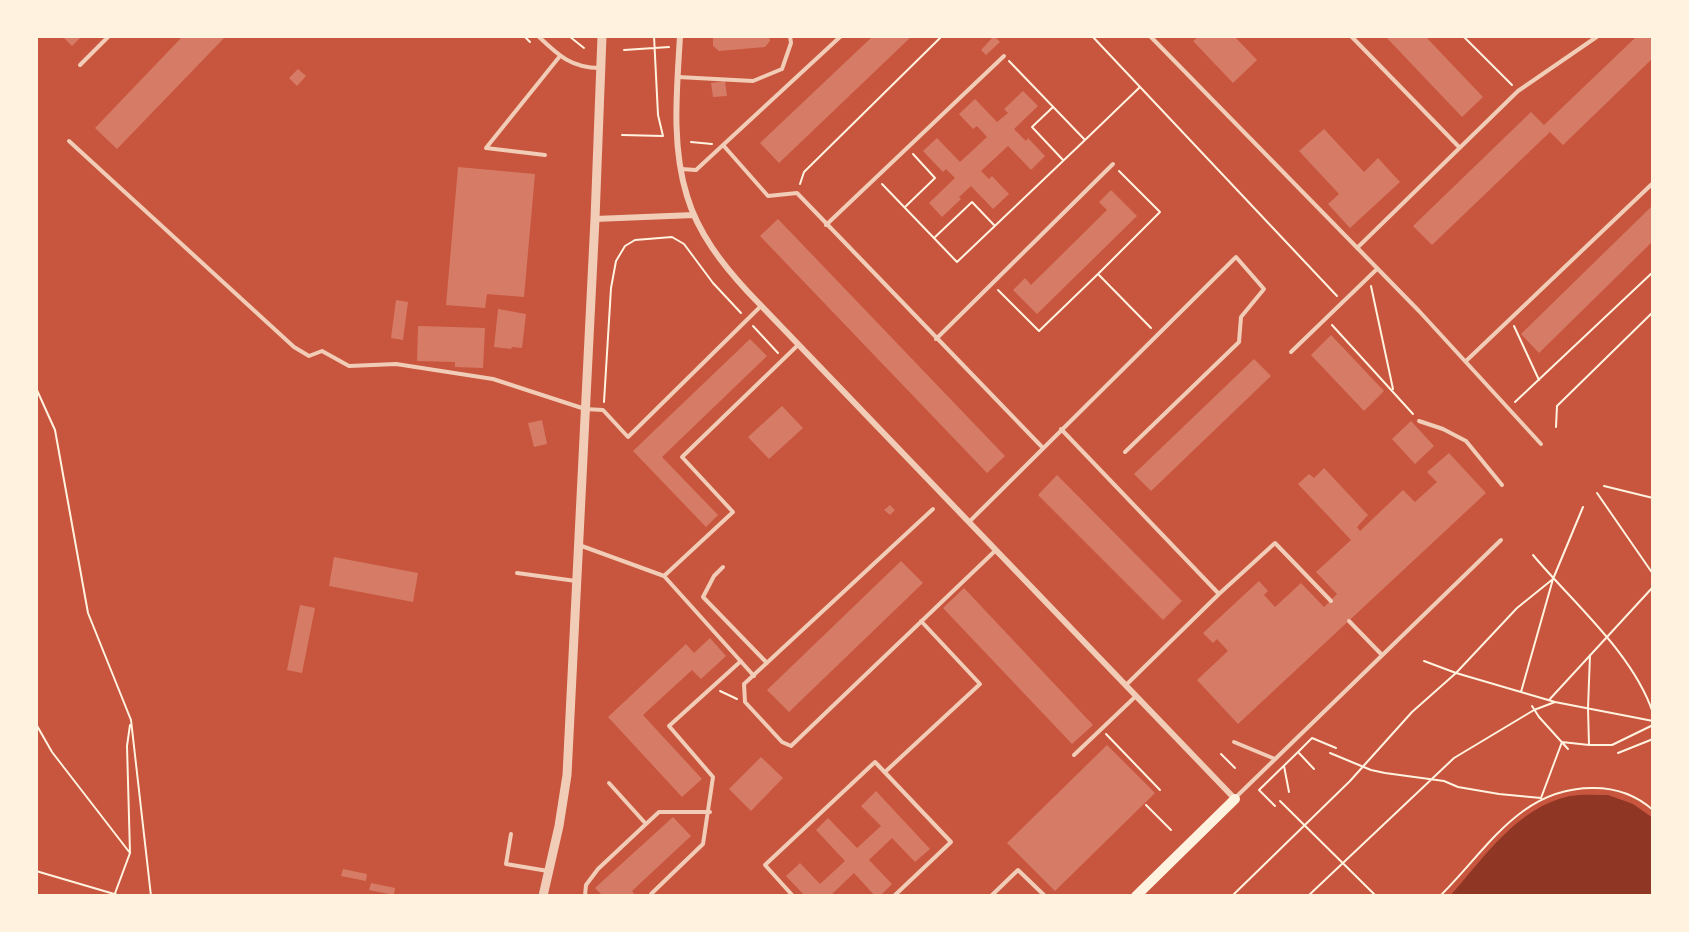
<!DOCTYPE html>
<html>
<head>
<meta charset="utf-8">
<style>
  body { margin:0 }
  #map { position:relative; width:1689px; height:932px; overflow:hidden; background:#c8553d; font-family:Inter,sans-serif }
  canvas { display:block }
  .frame { position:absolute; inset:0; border:38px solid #fff3e0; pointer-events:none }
</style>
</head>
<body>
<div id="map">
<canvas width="1689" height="932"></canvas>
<div class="frame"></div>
</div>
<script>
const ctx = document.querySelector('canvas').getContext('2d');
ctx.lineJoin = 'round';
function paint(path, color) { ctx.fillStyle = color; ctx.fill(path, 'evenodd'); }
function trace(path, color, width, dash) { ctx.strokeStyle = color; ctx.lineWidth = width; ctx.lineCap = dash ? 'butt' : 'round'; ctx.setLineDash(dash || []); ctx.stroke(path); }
const water = new Path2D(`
  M1608,795L1633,804L1653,818V896H1450C1484,858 1517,807 1570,796C1582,794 1596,795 1608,795Z`);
const building = new Path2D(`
  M62,36H82L72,46Z
  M183,36H226L117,149L95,128Z
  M713,36H769L770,41L765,47L719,51L713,46Z
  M873,36H912L779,163L760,143Z
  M994,36L1000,42L986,55L981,50Z
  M1199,36H1234L1257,60L1233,83L1193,41Z
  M1385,36H1425L1483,97L1462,117Z
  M1637,36H1653V58L1563,145L1550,132L1432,245L1413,226L1531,112L1544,125Z
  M298,69L306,76L297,86L289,78Z
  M725,81L727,96L713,97L711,83Z
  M1023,91L1038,106L1014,129L1026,141L1028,138L1045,156L1031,170L1008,146L981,171L989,179L992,176L1009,194L993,209L971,186L959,197L961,199L942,217L929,203L955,178L946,169L943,172L923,151L937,138L960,162L987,137L977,126L973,129L959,114L975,99L997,122L1008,113L1004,109Z
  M1324,129L1364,172L1378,158L1400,182L1350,228L1328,204L1339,194L1299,151Z
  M458,167L535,174L524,297L487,294L485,308L446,305Z
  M1111,190L1137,216L1037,314L1013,290L1025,278L1031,285L1107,210L1099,202Z
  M1653,205V241L1539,353L1521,334Z
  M778,219L1005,456L987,473L760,236Z
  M396,300L408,302L403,340L391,338Z
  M498,309L526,314L522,348L512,347L511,349L494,347Z
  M418,326L485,328L483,368L455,367V362L417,361Z
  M1331,335L1384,391L1364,411L1311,355Z
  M750,339L767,356L662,457L718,515L706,527L633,451Z
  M1254,359L1271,376L1151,491L1134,474Z
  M782,406L803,428L769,459L748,437Z
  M542,420L547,444L534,447L528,423Z
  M1411,421L1434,446L1415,464L1392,439Z
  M1449,453L1486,493L1238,724L1197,680L1228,651L1217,639L1213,643L1203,633L1259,581L1268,591L1264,595L1275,607L1301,583L1324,607L1337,594L1316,572L1351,540L1298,484L1309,474L1314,478L1324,468L1368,515L1357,527L1360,531L1403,490L1415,502L1437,482L1427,472Z
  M1057,475L1182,601L1163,620L1038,495Z
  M890,505L895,510L890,515L884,510Z
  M334,557L418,573L413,602L329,586Z
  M901,561L923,583L789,712L767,690Z
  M964,588L1093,725L1072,744L943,608Z
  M300,605L315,608L302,673L287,670Z
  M710,638L726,656L701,679L692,670L643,715L702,779L682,797L608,717L686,644L694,653Z
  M1107,745L1155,793L1055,891L1007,843Z
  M761,757L783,778L751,811L729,789Z
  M876,791L930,849L915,862L892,838L869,860L892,884L880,896H875L854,873L830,896H805L786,876L800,863L820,884L845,861L816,830L828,818L857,848L881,826L861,806Z
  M673,817L691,836L632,891L636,896H603L595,888Z
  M343,869L367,874L366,881L341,876Z
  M371,883L395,888L394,895L369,890Z`);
const path = new Path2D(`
  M524,36L530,42
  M569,36L584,48
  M1092,36L1337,296
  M1463,36L1512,85
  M624,50L669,47
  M1053,107L1032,127L1063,160
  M622,135L663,136L658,115L654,36
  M1085,140L1140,87
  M691,142L712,144
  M1119,171L1160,212L1098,274L1151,328
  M800,184L804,172L940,38L939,36
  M882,184L957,262L1085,140L1009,61
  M905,207L935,178L913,154
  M934,238L972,202L994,225
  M1371,286L1393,389
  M998,290L1039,331L1098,274
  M1332,325L1413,414
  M753,326L778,353
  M1514,326L1539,380
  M36,388L55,430L88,613L131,720L151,896
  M604,402L611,288L616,261L625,246L635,240L672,237L684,244L713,283L741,313
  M1515,402L1653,272
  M1556,427L1557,406L1653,312
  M1604,486L1653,498
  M1597,493L1653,574
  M1533,555C1573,603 1633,653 1653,713
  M1424,661L1456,673L1555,702
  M720,691L737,699
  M1521,692L1553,579L1583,507
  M1549,700L1653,587
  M1532,706L1539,717L1568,749
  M36,724L52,752L130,853
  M1106,734L1160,790
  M1562,742L1589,745H1612L1653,725
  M1589,745L1588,708L1590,655
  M1298,752L1312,738L1336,748
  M1330,753L1371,770L1385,773L1444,781L1458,787L1499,794L1541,798L1562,742
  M1618,753L1653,739
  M1221,754L1235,768
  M1284,766L1289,792
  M1280,801L1376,896
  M1146,805L1171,830
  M1275,806L1259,790L1298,752L1314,769
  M36,871L121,896
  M114,896L130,853L127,746L130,725
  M1232,896L1350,781L1412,712L1456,673L1517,608L1553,579
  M1308,896L1454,758L1534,710L1555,702L1653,721
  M1440,896C1487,850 1520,787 1594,788C1616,788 1636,795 1653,810`);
const service = new Path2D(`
  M538,36C558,55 571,68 600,68
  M1150,36L1419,311L1541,444
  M1351,36L1459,147
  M80,65L109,36
  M678,77L753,81L782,69L791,43L790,36
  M69,141L294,347L309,356L322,351L349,366L396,364L493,379L585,409L603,410L628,437L761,306
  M723,145L768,196L797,193L1043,448
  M486,148L560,56
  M486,148L545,155
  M681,169L696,170L841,36
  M826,225L1004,56
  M1357,248L1518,91L1598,36
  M936,339L1113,164
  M1291,352L1377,269
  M1466,361L1653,183
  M1419,421L1443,429L1466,441L1502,485
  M1061,429L1219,594L1126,685
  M933,509L744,684L745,702L782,742L791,746L996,550
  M969,522L1236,257L1264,289L1241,317L1239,342L1125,452
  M579,545L664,576L754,676
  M723,567L714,576L703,597L767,663
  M517,573L576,581
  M664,576L733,512L682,457L798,345
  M1219,594L1275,543L1331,601
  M1349,621L1382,655
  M1234,742L1275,759
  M1074,755L1136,696
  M885,772L980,684L921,621
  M1235,798L1501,540
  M646,824L659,812H710
  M511,834L506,864L548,871
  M585,896L586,885L598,869L646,824L609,783
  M654,896L651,894L703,844L713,777L669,726L741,661
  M793,896L765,865L875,762L951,842L894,896
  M991,896L1018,870L1045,896`);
const minor = new Path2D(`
  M680,36C677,89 671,145 687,196C698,233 722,264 748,292L1235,799
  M595,219L694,215`);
const tertiary = new Path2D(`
  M543,896L559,826L567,775L595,219L602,36`);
const secondary = new Path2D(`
  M1136,896L1235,799`);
paint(water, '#8f3625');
paint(building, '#d67c66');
trace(path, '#fff3e0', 2);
trace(service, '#f1ccb7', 4);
trace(minor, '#f1ccb7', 6);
trace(tertiary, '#f1ccb7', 9);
trace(secondary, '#fff3e0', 10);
</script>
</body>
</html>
